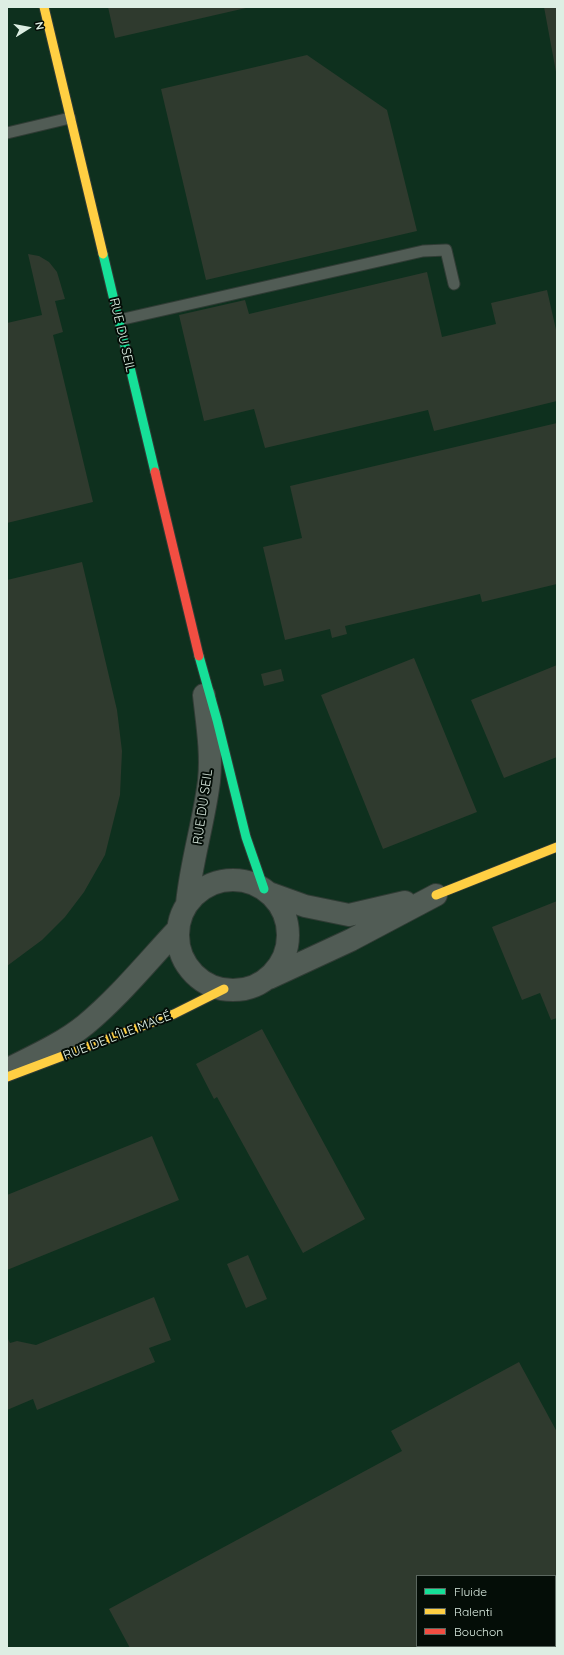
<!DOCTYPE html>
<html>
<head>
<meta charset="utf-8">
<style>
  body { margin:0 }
  #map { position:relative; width:564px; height:1655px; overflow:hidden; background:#112119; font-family:Quicksand,sans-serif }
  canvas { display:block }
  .frame { position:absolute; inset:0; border:8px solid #ddeee3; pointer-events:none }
  .legend { position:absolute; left:416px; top:1575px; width:140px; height:72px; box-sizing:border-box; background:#040d07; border:1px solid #5b675f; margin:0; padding:5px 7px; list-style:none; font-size:12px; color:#ddeee3 }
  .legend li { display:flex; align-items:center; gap:8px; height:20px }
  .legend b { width:20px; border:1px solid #5b675f }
  .north { position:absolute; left:8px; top:8px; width:40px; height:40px; -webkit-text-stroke:3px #040d07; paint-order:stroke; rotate:79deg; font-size:11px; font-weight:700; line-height:16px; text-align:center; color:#ddeee3 }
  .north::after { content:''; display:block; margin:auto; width:14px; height:18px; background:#ddeee3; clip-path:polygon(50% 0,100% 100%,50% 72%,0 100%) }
</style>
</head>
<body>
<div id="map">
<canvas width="564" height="1655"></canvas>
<div class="frame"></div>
<ul class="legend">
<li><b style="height:5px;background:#16e098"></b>Fluide</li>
<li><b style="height:5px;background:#ffcf43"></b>Ralenti</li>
<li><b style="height:5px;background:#f24e42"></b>Bouchon</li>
</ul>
<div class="north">N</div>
</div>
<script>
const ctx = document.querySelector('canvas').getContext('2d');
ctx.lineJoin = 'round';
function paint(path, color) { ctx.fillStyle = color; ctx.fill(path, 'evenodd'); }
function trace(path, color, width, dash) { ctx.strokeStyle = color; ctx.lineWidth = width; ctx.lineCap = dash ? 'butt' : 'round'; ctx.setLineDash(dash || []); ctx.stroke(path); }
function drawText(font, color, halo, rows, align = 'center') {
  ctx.font = font + ' Quicksand,sans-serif'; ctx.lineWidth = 4; ctx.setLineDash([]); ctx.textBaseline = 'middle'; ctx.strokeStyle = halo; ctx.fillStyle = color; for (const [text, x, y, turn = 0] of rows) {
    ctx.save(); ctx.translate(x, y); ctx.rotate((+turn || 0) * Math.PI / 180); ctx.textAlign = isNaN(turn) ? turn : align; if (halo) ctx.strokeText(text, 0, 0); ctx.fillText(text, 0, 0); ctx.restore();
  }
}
const built = new Path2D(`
  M7,7H557V1648H7ZM417,1576H555V1646H417Z`);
const building = new Path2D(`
  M108,7H245L246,8L115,38Z
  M544,7H557V72H556Z
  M307,55L387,110L417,231L206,280L161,89Z
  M28,254L39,256L49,262L57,272L65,299L55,301L63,332L53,335L93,502L7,523V323L42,315Z
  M427,272L442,337L496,324L491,303L547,290L557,334V401L434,431L428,410L265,448L254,409L204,421L179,315L245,300L249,314Z
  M557,423V584L482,602L480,594L345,626L347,634L332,638L330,629L285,640L263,547L302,538L290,486Z
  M82,562L117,710L122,751L120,795L105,855L84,892L65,917L42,940L7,966V580Z
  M414,658L477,812L383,849L321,695Z
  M557,665V757L504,778L471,700Z
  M281,669L284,681L264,686L261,674Z
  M557,901V1018L551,1020L540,993L522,1000L492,927Z
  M262,1029L365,1219L303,1253L217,1097L214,1099L196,1064Z
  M152,1136L179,1200L7,1270V1195Z
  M248,1255L267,1299L246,1308L227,1264Z
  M154,1297L171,1340L149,1348L155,1362L37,1410L33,1399L7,1410V1337L10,1343L17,1341L36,1345Z
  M519,1362L557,1432V1648H130L109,1609L402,1451L391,1431ZM417,1576H555V1646H417Z`);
const lane = new Path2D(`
  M7,133L70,118
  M119,320L423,251L446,250L454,284`);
const street = new Path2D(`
  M178 935a55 55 0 1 1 110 0a55 55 0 1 1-110 0Z
  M269,893L305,906L349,915L405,902
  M187,904C191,862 204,822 209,781C212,752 207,723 204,695
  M269,978L351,940L436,895
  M14,1066C38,1054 64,1042 85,1025C119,997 148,961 178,929`);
const fast = new Path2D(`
  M103,254L155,472
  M199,656L217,720L246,837L264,889`);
const slow = new Path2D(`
  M44,7L103,254
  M436,895L557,847
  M7,1077L174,1014L224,989`);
const jam = new Path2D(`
  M155,472L199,656`);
const streetNames = [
  ["RUE DU SEIL",122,335,77],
  ["RUE DU SEIL",203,807,-82],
  ["RUE DE L'ÎLE MACÉ",117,1036,-21]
];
paint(built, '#0e301e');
paint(building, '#2f3a2e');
trace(lane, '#303c35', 13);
trace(street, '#303c35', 24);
trace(fast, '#303c35', 11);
trace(slow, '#303c35', 11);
trace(jam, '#303c35', 11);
trace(lane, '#515c55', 11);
trace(street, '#515c55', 22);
trace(fast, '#16e098', 9);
trace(slow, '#ffcf43', 9);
trace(jam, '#f24e42', 9);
drawText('13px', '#ddeee3', '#040d07', streetNames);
</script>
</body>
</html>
